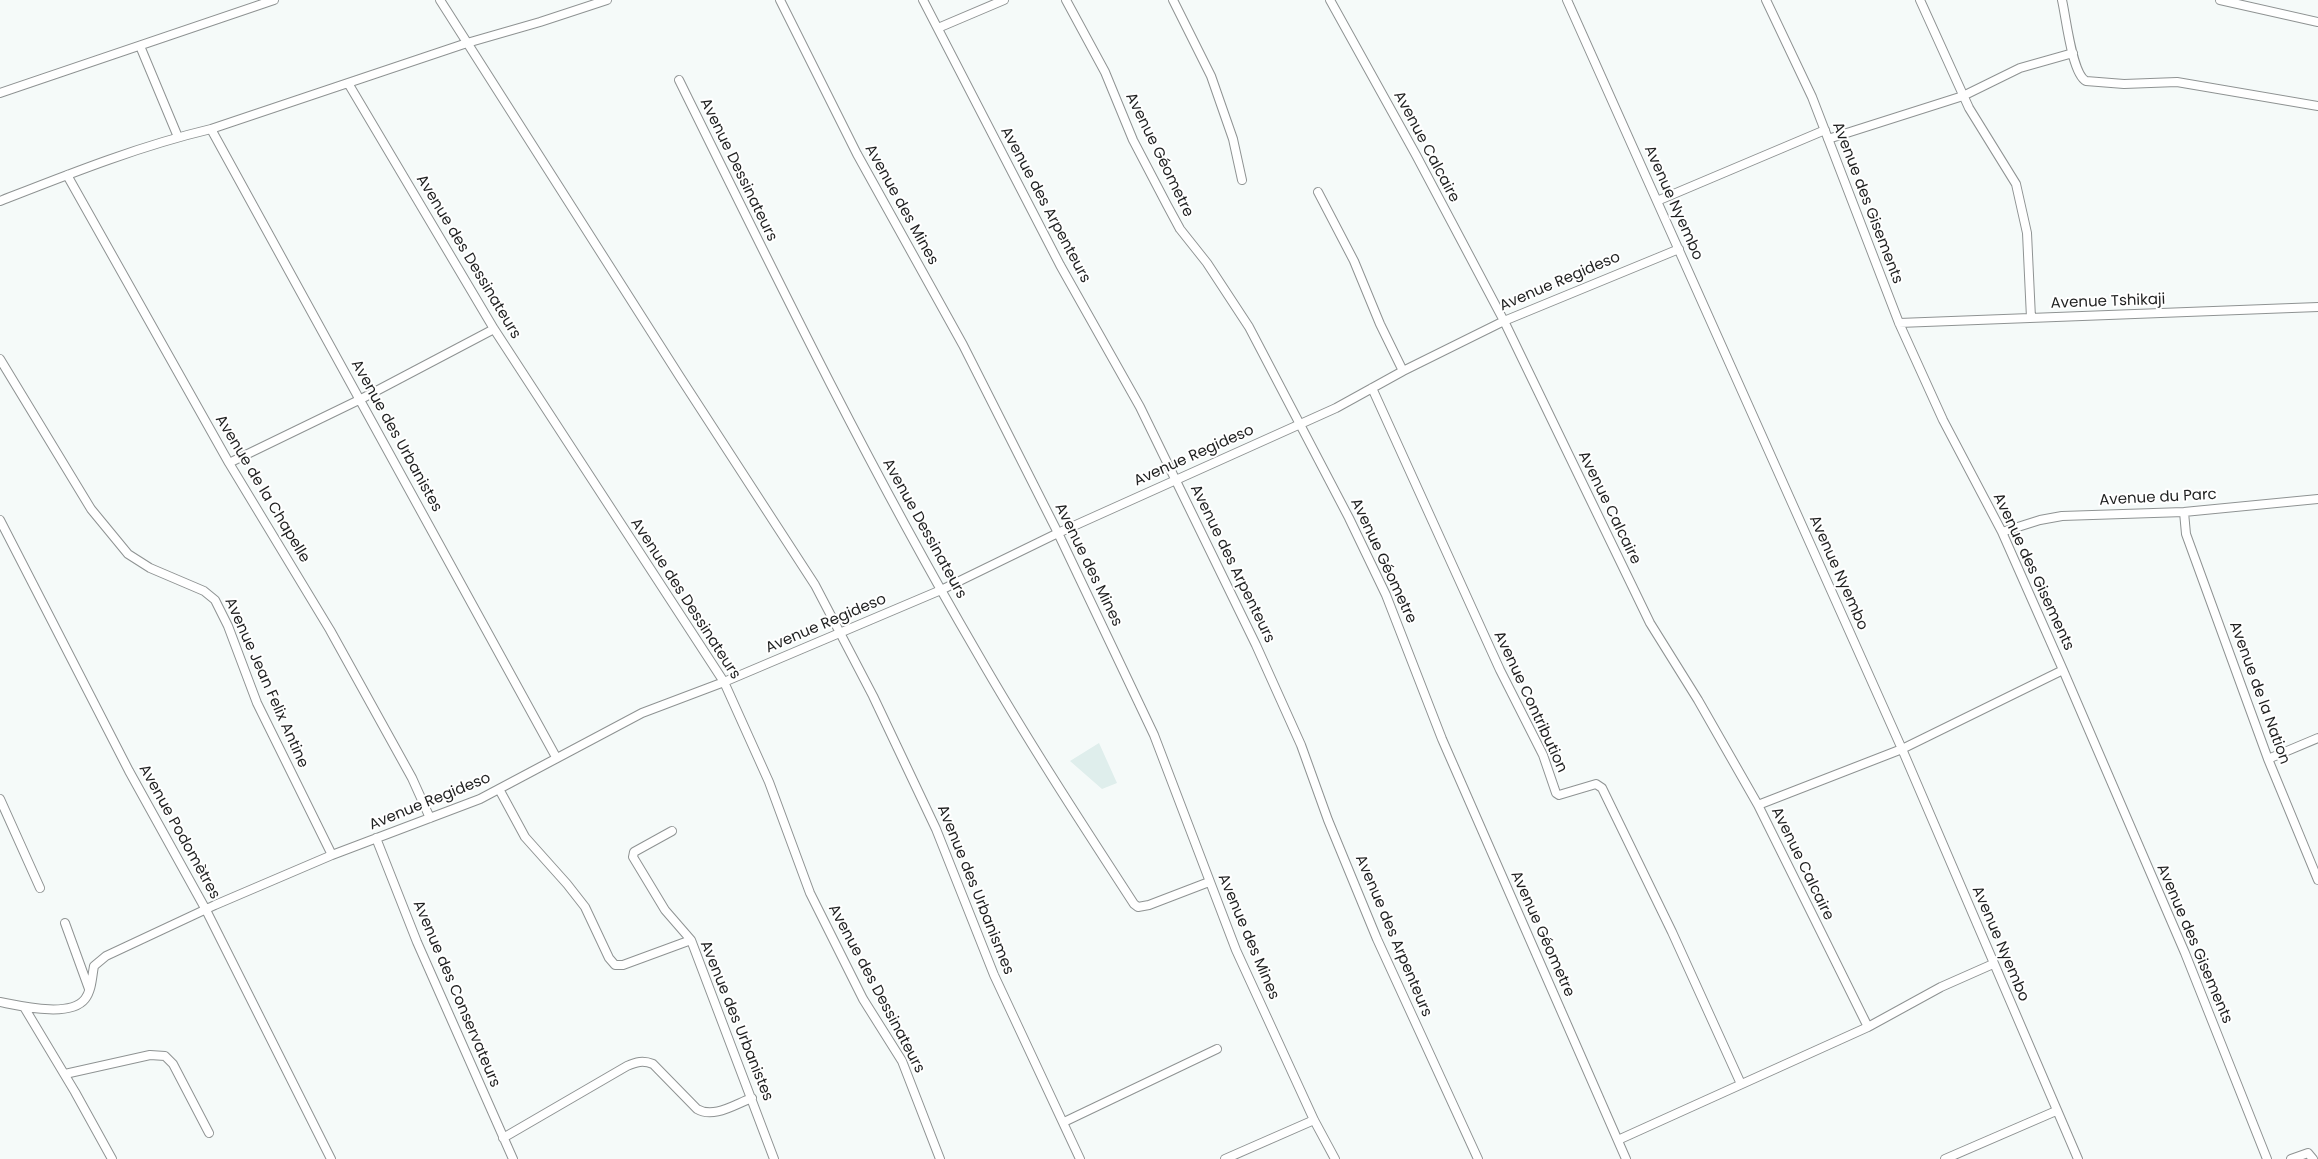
<!DOCTYPE html>
<html>
<head>
<meta charset="utf-8">
<style>
  body { margin:0 }
  canvas { display:block; background:#f5faf9 }
</style>
</head>
<body>
<canvas width="2318" height="1159"></canvas>
<script>
const ctx = document.querySelector('canvas').getContext('2d');
ctx.lineJoin = 'round';
function paint(path, color) { ctx.fillStyle = color; ctx.fill(path, 'evenodd'); }
function trace(path, color, width, dash) { ctx.strokeStyle = color; ctx.lineWidth = width; ctx.lineCap = dash ? 'butt' : 'round'; ctx.setLineDash(dash || []); ctx.stroke(path); }
function drawText(font, color, halo, rows, align = 'center') {
  ctx.font = font + ' Poppins,sans-serif'; ctx.lineWidth = 4; ctx.setLineDash([]); ctx.textBaseline = 'middle'; ctx.strokeStyle = halo; ctx.fillStyle = color; for (const [text, x, y, turn = 0] of rows) {
    ctx.save(); ctx.translate(x, y); ctx.rotate((+turn || 0) * Math.PI / 180); ctx.textAlign = isNaN(turn) ? turn : align; if (halo) ctx.strokeText(text, 0, 0); ctx.fillText(text, 0, 0); ctx.restore();
  }
}
const built = new Path2D(`
  M1099,743L1117,783L1102,789L1070,761Z`);
const street = new Path2D(`
  M440,0L680,377L815,585L873,696L936,829L994,975L1080,1159
  M780,0L857,154L963,345L1058,533L1154,735L1236,950L1314,1120L1335,1159
  M923,0L1060,265L1140,407L1256,645L1301,745L1328,820L1377,939L1478,1159
  M1066,0L1105,72L1133,140L1167,205L1180,229L1207,263L1249,327L1349,518L1386,595L1442,739L1626,1159
  M1173,0L1211,76L1233,139L1242,180
  M1330,0L1416,155L1504,321L1650,623L1698,700L1758,805L1868,1027
  M1567,0L1902,749L2078,1159
  M1766,0L1812,97L1899,323L1943,420L2002,532L2063,670L2185,953L2267,1159
  M1920,0L1969,108L2016,184L2027,233L2031,318
  M2062,0C2066,17 2072,74 2086,81L2124,84L2177,82L2318,106
  M2220,0L2318,22
  M938,28L1004,0
  M140,46L178,137
  M679,80C774,273 868,466 976,651C1026,738 1080,821 1134,904L1138,907L1149,905L1209,882
  M348,83L494,329L724,682L769,782L810,893L863,999L902,1061L940,1159
  M0,93L274,0
  M211,129L556,757
  M1828,139L1963,96L2020,68L2073,53
  M67,175L229,463L330,630L412,778L430,818
  M1318,192L1354,261L1380,324L1403,371
  M0,201C69,174 139,146 211,129L467,43L540,22L607,0
  M1657,201L1825,130
  M1899,323L2318,307
  M0,359L91,509L128,554L150,568L204,591L215,600L228,626L257,703L332,855
  M1372,388L1500,670L1543,755L1556,793L1559,795L1596,784L1602,788L1672,932L1741,1084
  M229,463L361,399L494,329
  M2184,512L2186,534L2268,759L2318,880
  M0,520L129,771L206,910L331,1159
  M2002,532L2040,520L2062,516L2184,512L2318,499
  M2268,759L2318,738
  M499,789L525,837L567,884L585,907L609,958L615,965H623L691,940L774,1159
  M0,799L40,888
  M1758,805L1902,749L2063,670
  M672,831L634,852L633,857L665,910L691,940
  M376,838L417,942L513,1159
  M65,923L89,989
  M0,1002C21,1006 70,1018 85,999C92,990 92,976 94,966L106,956L215,905L332,855L480,799L642,713L724,682L941,590L1058,533L1336,408L1403,371L1504,321L1679,249
  M24,1007L75,1092L112,1159
  M65,1074L150,1055L165,1056L173,1064L209,1133
  M1064,1122L1217,1049
  M503,1138L627,1066C636,1062 643,1060 653,1064L697,1109C714,1119 735,1104 752,1098
  M1618,1140L1868,1027L1941,987L1993,964
  M1225,1159L1314,1120
  M1945,1159L2056,1111
  M2291,1159L2308,1153L2313,1159`);
const streetNames = [
  ["Avenue Calcaire",1426,147,62],
  ["Avenue Géometre",1159,155,64],
  ["Avenue Dessinateurs",738,170,64],
  ["Avenue Nyembo",1673,203,66],
  ["Avenue des Gisements",1867,203,69],
  ["Avenue des Mines",901,205,61],
  ["Avenue des Arpenteurs",1045,205,62],
  ["Avenue des Dessinateurs",468,257,59],
  ["Avenue Regideso",1560,282,-23],
  ["Avenue Tshikaji",2108,302,-2],
  ["Avenue des Urbanistes",396,436,61],
  ["Avenue Regideso",1194,456,-24],
  ["Avenue de la Chapelle",262,489,59],
  ["Avenue du Parc",2158,498,-3],
  ["Avenue Calcaire",1609,508,64],
  ["Avenue Dessinateurs",924,529,61],
  ["Avenue Géometre",1383,561,65],
  ["Avenue des Arpenteurs",1232,564,64],
  ["Avenue des Mines",1088,565,64],
  ["Avenue des Gisements",2033,572,65],
  ["Avenue Nyembo",1838,573,66],
  ["Avenue des Dessinateurs",685,599,57],
  ["Avenue Regideso",826,624,-23],
  ["Avenue Jean Felix Antine",266,683,66],
  ["Avenue de la Nation",2259,693,70],
  ["Avenue Contribution",1530,702,65],
  ["Avenue Regideso",430,802,-22],
  ["Avenue Podomètres",179,832,61],
  ["Avenue Calcaire",1802,864,64],
  ["Avenue des Urbanismes",975,890,68],
  ["Avenue Géometre",1542,934,66],
  ["Avenue des Arpenteurs",1393,936,67],
  ["Avenue des Mines",1248,937,67],
  ["Avenue Nyembo",2000,944,67],
  ["Avenue des Gisements",2194,944,67],
  ["Avenue des Dessinateurs",876,989,62],
  ["Avenue des Conservateurs",456,994,67],
  ["Avenue des Urbanistes",736,1021,68]
];
paint(built, '#dfeeec');
trace(street, '#8f9393', 10);
trace(street, '#fff', 8);
drawText('15px', '#1f2020', '#fff', streetNames);
</script>
</body>
</html>
